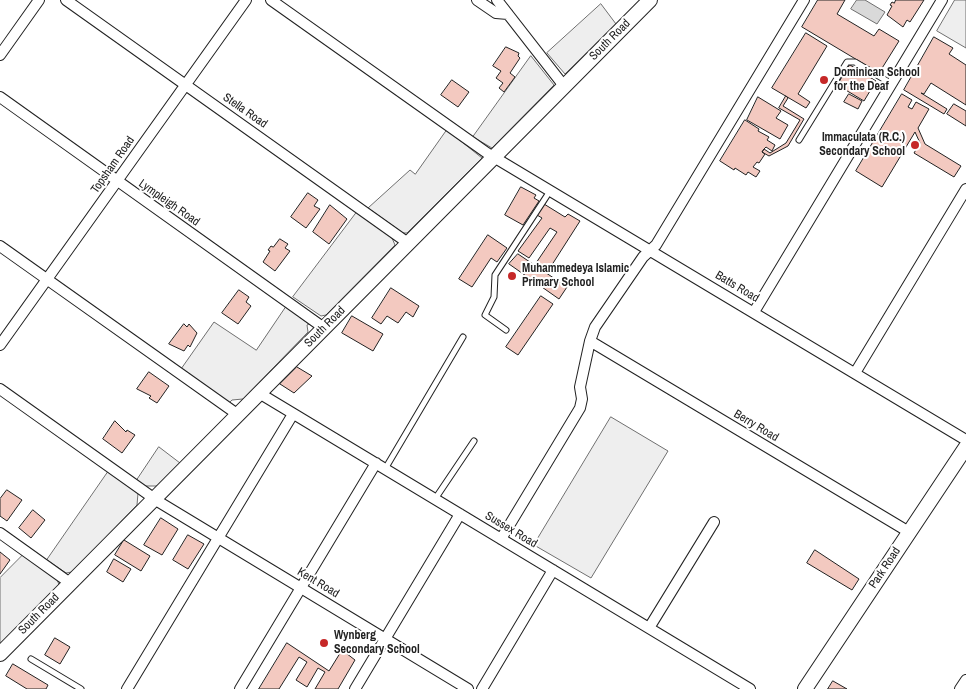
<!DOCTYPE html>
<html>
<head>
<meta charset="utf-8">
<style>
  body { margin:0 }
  canvas { display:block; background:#fff }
</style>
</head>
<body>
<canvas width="966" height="689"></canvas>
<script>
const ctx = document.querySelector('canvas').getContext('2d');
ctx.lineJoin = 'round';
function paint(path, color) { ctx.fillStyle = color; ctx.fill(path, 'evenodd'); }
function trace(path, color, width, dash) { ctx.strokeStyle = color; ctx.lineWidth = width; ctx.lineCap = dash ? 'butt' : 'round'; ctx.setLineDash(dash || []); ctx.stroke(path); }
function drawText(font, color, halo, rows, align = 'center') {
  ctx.font = font + ' "Archivo Narrow",sans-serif'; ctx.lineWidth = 4; ctx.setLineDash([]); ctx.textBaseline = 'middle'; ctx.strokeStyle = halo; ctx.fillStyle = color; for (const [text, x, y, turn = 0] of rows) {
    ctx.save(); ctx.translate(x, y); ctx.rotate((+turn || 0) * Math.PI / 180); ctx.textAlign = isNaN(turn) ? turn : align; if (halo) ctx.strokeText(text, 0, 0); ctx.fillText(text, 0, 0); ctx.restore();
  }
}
const green = new Path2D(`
  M955,0H966V48L937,31Z
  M601,4L616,24L565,74L547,53Z
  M531,56L554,85L492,148L473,137Z
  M447,130L482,158L407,233H403L368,208L410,170L415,174Z
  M357,212L392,238L395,245L326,315L321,316L293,297Z
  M286,307L309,324L307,325L308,332L243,399L232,400L229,403L181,369L214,322L256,350Z
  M611,417L668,451L591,578L534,545Z
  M159,447L180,463L157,486H145L137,480Z
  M108,472L138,493L137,505L72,572L66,573L47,560Z
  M23,555L57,579L59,585L0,645V578Z`);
const water = new Path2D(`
  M857,0H865L885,12L877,24L851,9Z`);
const building = new Path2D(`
  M818,0H845L837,14L874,36L879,29L899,41L879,73L802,27Z
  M896,0H924L910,22L907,20L903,27L887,15L892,6L890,5L892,2L894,3Z
  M806,33L827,46L798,94L810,102L806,108L772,88Z
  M934,37L953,48L949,54L966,65V105L931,83L924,94L921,93L947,109L944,114L904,90Z
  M506,47L519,53L518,56L520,58L510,73L515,77L504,92L499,88L503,83L496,78L501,71L493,66Z
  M850,65L876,81L864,101L844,89L846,85L840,81Z
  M452,80L469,92L458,107L441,95Z
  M849,94L862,101L858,109L844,102Z
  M902,94L912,100L908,107L912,109L916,102L929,109L918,128L925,144L961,166L954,177L914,153L920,143L915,132L882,187L856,171Z
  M786,96L788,98L783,106L804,119L788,146L769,156L762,152L764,149L770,153L786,143L800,120L779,108Z
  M758,97L781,111L776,118L788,125L780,139L747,120Z
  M954,104L966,111V126L947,114Z
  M745,120L759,129L758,131L769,137L767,140L775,145L772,151L766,147L764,149L762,152L765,154L759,163L757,162L753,167L760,171L756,177L748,172L746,175L735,168L734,170L720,161Z
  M521,187L536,195L534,198L539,201L523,225L505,215Z
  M308,193L318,200L314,206L320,209L306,228L291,217Z
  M544,204L565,217L568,214L580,221L548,271L536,263L557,232L550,228L529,258L518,251L542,218L537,215Z
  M330,205L347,219L329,244L313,232Z
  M488,235L507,248L497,262L491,258L472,287L459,279Z
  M280,239L288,244L285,248L290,251L275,271L263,262L270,251L268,250L271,246L273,247Z
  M518,254L567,287L559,299L509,264Z
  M391,288L419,306L413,317L406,312L398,323L387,316L381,324L372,318Z
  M239,290L249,297L246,302L251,306L238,324L222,313Z
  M541,296L553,304L518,355L506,347Z
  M352,316L383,334L373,351L342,333Z
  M184,324L187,327L189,324L197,333L190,347L188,345L184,351L169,344Z
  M297,367L312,376L294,393L280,384Z
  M149,372L169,386L157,403L149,398L151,396L137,389Z
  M115,421L126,432L127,430L135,435L122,453L103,439Z
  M7,490L22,500L7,521L0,516V499Z
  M33,510L45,520L31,538L19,528Z
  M161,518L178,529L162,555L144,545Z
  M188,535L204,544L188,569L173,560Z
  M124,540L150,556L141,571L115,555Z
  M815,550L859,579L852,590L807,563Z
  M0,552L10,560L0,574Z
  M114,559L131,569L123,582L107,572Z
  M55,638L70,647L60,664L45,655Z
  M287,643L329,671L342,650L355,660L338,689H315L325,672L318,668L307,687L296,680L307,662L299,657L279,689H259Z
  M13,664L48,685L46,689H27L6,676Z
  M833,681L847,689H828Z`);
const lane = new Path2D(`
  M799,140L847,62H855L892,84
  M506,330L485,315L494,297L495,275L550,191
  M385,469L463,337
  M435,499L474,441
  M31,659L81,689`);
const street = new Path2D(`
  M66,0L408,243
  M271,0L487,153L966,440
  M477,0L496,13L508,14
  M497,0L564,86
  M0,55L39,0
  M0,97L324,328
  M0,246L237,414
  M754,312L942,0
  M590,341L909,532
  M0,345L246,0
  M855,373L966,189
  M0,389L159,502L468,689
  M259,393L750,689
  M0,533L70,583
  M501,539L580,408L582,399L580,387L590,341L595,327L643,257L656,245L804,0
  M649,628L714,522
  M127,689L293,414
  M240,689L376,463
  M355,689L460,514
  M482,689L553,570
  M960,689L966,680`);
const secondary = new Path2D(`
  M0,654L650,0
  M805,689L966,447`);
const markers = [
  [824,80,5,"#c62828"],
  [915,145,5,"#c62828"],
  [512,276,5,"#c62828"],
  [324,643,5,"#c62828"]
];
const streetNames = [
  ["South Road",610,40,-45],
  ["Stella Road",245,111,35],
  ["Topsham Road",113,165,-55],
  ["Lympleigh Road",169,203,35],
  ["Batts Road",737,287,31],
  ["South Road",325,327,-45],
  ["Berry Road",756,426,31],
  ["Sussex Road",511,530,31],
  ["Park Road",885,568,-56],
  ["Kent Road",318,583,31],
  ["South Road",39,614,-45]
];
const poiNames = [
  ["Dominican School",834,73],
  ["for the Deaf",834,87],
  ["Immaculata (R.C.)",905,138,"right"],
  ["Secondary School",905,152,"right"],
  ["Muhammedeya Islamic",522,269],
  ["Primary School",522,283],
  ["Wynberg",334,636],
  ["Secondary School",334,650]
];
paint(green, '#eee');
trace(green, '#6f6f6f', 1);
paint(water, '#d9d9d9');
trace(water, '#6f6f6f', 1);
paint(building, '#f3c9c0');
trace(building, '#222', 1);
trace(lane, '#222', 7);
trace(street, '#222', 12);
trace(secondary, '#222', 16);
trace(lane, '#fff', 5);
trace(street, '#fff', 10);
trace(secondary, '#fff', 14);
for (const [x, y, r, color] of markers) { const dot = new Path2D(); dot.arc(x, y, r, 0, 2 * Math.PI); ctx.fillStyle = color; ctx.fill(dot); trace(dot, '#fff', 2); }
drawText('12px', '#222', '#fff', streetNames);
drawText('bold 12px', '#222', '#fff', poiNames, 'left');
</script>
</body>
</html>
